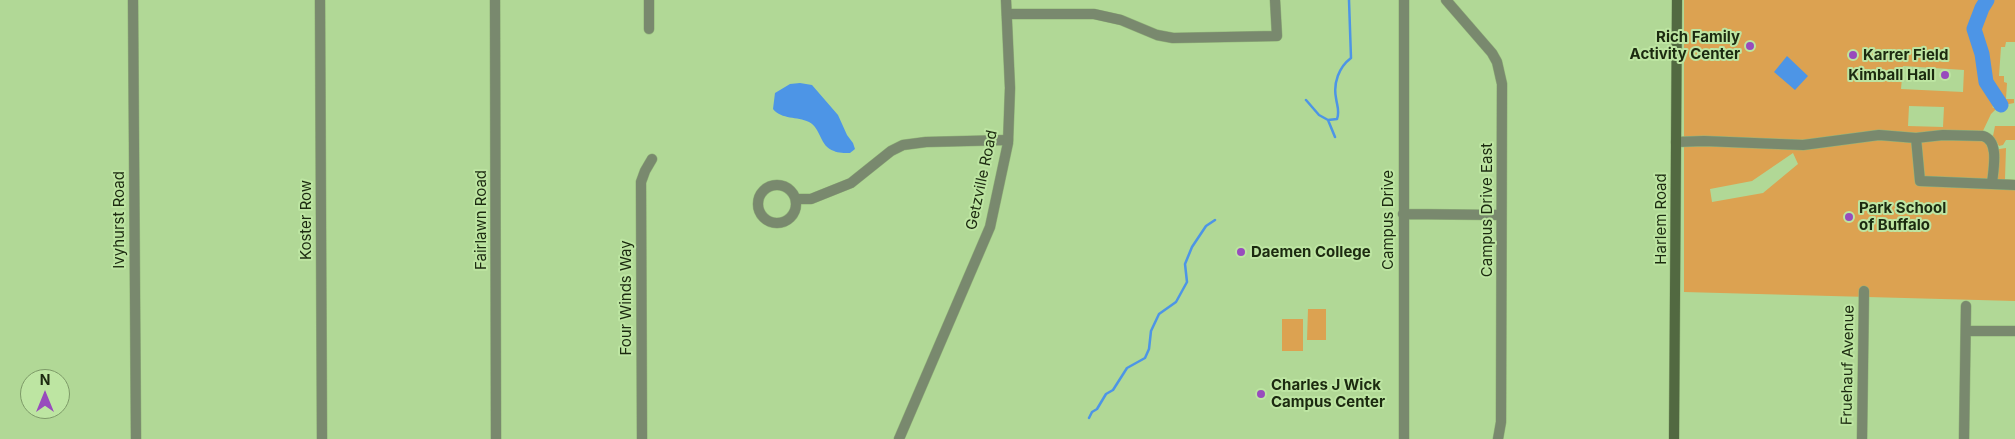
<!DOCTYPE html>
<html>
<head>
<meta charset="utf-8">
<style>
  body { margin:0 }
  #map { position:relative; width:2015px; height:439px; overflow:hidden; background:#b1d896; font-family:Inter,sans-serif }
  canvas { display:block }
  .north { position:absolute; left:20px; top:369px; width:50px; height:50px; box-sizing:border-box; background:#bde5a2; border:1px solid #7d9a68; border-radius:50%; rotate:0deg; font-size:14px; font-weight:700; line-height:20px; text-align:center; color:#1c2a10 }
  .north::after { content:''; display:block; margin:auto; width:18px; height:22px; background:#984bbd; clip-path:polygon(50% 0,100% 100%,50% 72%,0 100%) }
</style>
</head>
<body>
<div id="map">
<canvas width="2015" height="439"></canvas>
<div class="north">N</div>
</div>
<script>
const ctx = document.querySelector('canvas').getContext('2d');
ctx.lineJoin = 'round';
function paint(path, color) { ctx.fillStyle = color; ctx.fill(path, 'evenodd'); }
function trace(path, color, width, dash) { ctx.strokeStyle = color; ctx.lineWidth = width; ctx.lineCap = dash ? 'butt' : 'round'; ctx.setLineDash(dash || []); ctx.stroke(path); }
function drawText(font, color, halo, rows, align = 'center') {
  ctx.font = font + ' Inter,sans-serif'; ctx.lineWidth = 4; ctx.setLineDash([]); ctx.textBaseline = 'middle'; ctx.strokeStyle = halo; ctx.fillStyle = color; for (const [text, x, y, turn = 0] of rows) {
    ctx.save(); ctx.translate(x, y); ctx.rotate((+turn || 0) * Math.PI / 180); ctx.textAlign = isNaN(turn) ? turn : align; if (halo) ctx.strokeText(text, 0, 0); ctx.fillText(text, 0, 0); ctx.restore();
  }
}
const green = new Path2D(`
  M1684,0H2015V42H2006L2005,47H2001L1999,76H2004V82L2007,83L2006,99H2014V103L1999,106L1996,104L1992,107L1996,109L1991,114L1982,133L1993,150L2006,148L2005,179L2015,180V301L1684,292ZM1903,66L1964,70L1963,92L1901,89ZM1909,106L1944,107L1943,127L1908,126ZM1793,153L1798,164L1763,193L1712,202L1710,189L1752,181Z
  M1995,126H2015V140H2006L2003,145L1999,146L1993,136Z
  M1308,309H1326V340H1307Z
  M1282,319H1303V351H1282Z`);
const water = new Path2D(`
  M1787,56L1808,76L1795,90L1774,72Z
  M800,83L812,85L838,115L847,135L853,143L855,149L850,153C845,153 838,153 834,151C820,147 821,128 809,122C797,116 782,120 773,109L775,93L790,84Z`);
const stream = new Path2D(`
  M1306,100L1319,115L1328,120
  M1335,137L1328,120L1337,119C1340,111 1337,106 1336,98C1333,83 1339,67 1351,58L1349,0
  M1089,418L1092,412L1097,409L1106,394L1113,390L1127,368L1145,358L1149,349L1151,331L1159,314L1176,302L1187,282L1185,264L1192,247L1206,226L1215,220`);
const river = new Path2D(`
  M1987,0L1982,8L1974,29L1982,54L1986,82L2001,105`);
const minor = new Path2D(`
  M133,0L136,439
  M320,0L322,439
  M495,0L496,439
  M649,0V29
  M1404,0V439
  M1446,0L1492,53L1497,62L1502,84L1501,422L1498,439
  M1007,14H1094L1121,20L1157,35L1173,38L1277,36L1275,0
  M1676,142L1704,141L1803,145L1879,135L1916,138L1943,135L1983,136C2000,141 1993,170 1992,184L1920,181L1916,138
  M1992,184L2015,185
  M758 204a19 19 0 1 1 38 0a19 19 0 1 1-38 0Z
  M796,199H811L851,183L891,151L903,145L926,142L1008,140
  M1403,214L1501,215
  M1966,331H2015
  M642,439L641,182L645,171L652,159
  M1862,439L1864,291
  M1964,439L1966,306`);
const tertiary = new Path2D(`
  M899,439L990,227L1008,143L1010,88L1006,0`);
const secondary = new Path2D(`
  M1674,439L1677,0`);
const markers = [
  [1750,46,5,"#984bbd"],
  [1853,55,5,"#984bbd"],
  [1945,75,5,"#984bbd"],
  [1849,217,5,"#984bbd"],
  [1241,252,5,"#984bbd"],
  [1261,394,5,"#984bbd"]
];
const poiNames = [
  ["Rich Family",1740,37,"right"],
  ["Activity Center",1740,54,"right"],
  ["Karrer Field",1863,55],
  ["Kimball Hall",1935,75,"right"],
  ["Park School",1859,208],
  ["of Buffalo",1859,225],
  ["Daemen College",1251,252],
  ["Charles J Wick",1271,385],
  ["Campus Center",1271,402]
];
const streetNames = [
  ["Getzville Road",982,180,-78],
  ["Campus Drive East",1487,210,-90],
  ["Harlem Road",1661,219,-90],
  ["Ivyhurst Road",119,220,-90],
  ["Koster Row",306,220,-90],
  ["Fairlawn Road",481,220,-90],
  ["Campus Drive",1388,220,-90],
  ["Four Winds Way",626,298,-90],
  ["Fruehauf Avenue",1848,365,-89]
];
paint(green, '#dca251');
paint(water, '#4d95e6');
trace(stream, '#4d95e6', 2.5);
trace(river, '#4d95e6', 15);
trace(minor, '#93b57b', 11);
trace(tertiary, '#93b57b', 11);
trace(secondary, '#93b57b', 11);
trace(minor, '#79896e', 10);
trace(tertiary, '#79896e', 10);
trace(secondary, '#526941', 10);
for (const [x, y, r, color] of markers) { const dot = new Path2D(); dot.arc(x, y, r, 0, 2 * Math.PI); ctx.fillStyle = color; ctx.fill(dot); trace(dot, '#bde5a2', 2); }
drawText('bold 15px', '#1c2a10', '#bde5a2', poiNames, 'left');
drawText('15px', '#1c2a10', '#bde5a2', streetNames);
</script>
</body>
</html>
